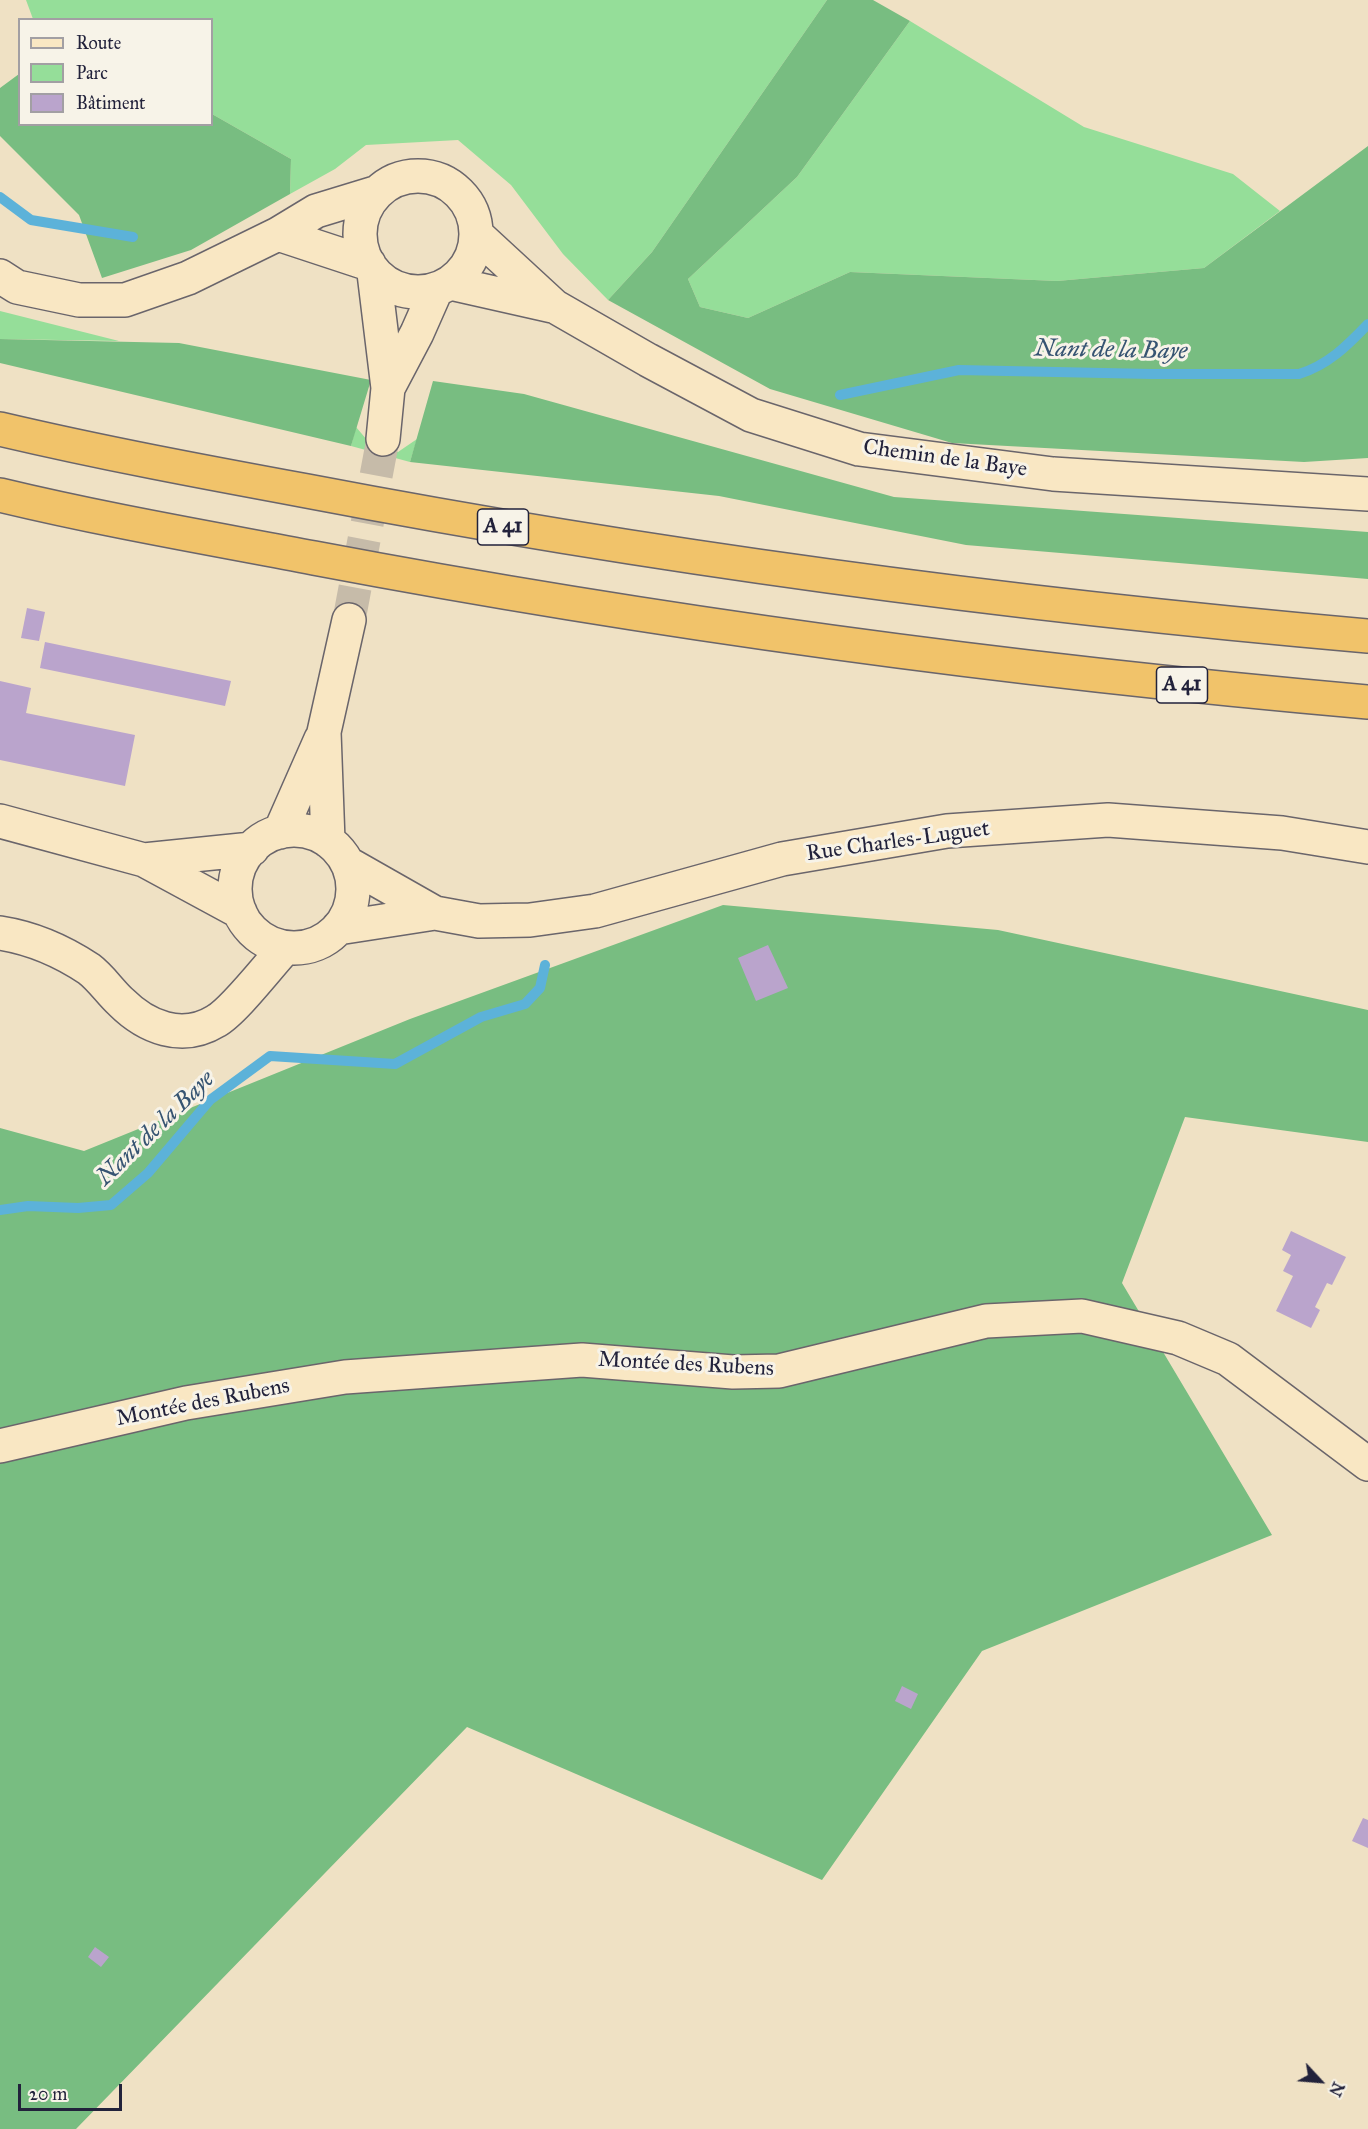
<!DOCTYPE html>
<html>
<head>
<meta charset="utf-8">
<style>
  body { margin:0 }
  #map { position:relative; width:1368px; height:2129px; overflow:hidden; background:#efe1c4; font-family:"IM FELL Great Primer",serif }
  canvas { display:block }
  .legend { position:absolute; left:18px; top:18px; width:195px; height:108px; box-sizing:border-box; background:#f7f3e8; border:2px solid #a29fa3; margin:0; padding:8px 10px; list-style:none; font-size:18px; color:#22223b }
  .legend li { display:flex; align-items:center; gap:12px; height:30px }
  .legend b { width:30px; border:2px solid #a29fa3 }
  .north { position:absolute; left:1290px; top:2051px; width:60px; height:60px; -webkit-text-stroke:4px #f7f3e8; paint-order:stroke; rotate:116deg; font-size:16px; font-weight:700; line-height:24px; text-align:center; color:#22223b }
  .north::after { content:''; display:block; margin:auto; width:21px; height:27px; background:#22223b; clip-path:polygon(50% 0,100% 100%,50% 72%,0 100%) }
  .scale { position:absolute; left:18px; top:2084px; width:104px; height:27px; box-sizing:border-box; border:3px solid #22223b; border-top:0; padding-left:8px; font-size:18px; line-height:21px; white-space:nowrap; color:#22223b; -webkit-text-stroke:4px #f7f3e8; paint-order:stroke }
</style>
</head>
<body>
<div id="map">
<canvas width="1368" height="2129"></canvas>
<ul class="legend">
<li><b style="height:8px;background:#f9e7c3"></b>Route</li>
<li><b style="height:16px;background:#95de99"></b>Parc</li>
<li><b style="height:16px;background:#baa4cc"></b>Bâtiment</li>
</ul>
<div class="north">N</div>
<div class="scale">20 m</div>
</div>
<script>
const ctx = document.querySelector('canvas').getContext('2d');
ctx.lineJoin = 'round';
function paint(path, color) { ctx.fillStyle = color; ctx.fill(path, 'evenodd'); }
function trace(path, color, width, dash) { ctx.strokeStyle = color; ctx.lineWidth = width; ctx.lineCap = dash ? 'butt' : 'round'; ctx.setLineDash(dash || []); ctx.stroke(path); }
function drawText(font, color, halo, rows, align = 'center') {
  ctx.font = font + ' "IM FELL Great Primer",serif'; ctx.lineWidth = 6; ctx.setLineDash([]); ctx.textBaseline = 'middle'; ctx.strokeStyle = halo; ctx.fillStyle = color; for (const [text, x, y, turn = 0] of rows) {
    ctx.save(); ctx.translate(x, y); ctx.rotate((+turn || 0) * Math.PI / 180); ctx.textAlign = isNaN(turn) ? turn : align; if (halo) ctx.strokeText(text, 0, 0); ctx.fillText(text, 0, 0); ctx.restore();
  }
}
const green = new Path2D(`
  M26,0H827L652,252L608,300L563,254L511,185L458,140L366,145L335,169L290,194L291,159L212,114V20L33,19Z
  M910,21L1084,127L1233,174L1280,211L1204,268L1057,281L850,272L748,318L700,307L688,279L797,177Z
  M0,311L119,341L0,339Z
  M356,427L373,447L398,452L417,439L410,462L351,446Z`);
const forest = new Path2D(`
  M827,0H873L910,21L797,177L688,279L700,307L748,318L850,272L1057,281L1204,268L1368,146V458L1304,462L952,443L770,389L608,300L652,252Z
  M19,74L20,124H212V114L291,159L290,194L191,250L102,278L79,215L0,136V88Z
  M0,339L179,343L371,380L351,446L0,363Z
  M433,381L524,394L894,497L1368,532V579L966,545L719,496L410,462Z
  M723,905L998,930L1368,1010V1142L1185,1117L1122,1283L1272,1535L982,1651L822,1880L467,1727L76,2129H0V1128L84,1151L410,1019Z`);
const stream = new Path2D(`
  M0,197L31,220L133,237
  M840,395L959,370L1152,374H1299C1328,365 1347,346 1368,324
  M0,1210L28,1206L78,1208L111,1205L148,1173L210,1100L270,1056L395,1064L481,1017L525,1004L540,988L545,965`);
const building = new Path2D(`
  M27,608L45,612L39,641L21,638Z
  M45,642L231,681L225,706L40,668Z
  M0,681L31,688L26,713L135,735L125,786L0,760Z
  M768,945L788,988L756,1001L738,958Z
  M1291,1231L1346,1257L1332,1285L1327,1283L1315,1307L1320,1310L1311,1328L1276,1311L1293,1276L1283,1271L1291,1255L1282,1250Z
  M902,1686L918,1694L911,1709L895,1701Z
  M1363,1818L1368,1820V1848L1352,1841Z
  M95,1947L109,1957L101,1967L88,1957Z`);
const secondaryTunnel = new Path2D(`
  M349,620L383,439`);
const secondary = new Path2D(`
  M360 234a58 58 0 1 1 116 0a58 58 0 1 1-116 0Z
  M278,234L369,264
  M477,235L554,306L648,360L751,415L859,449L1053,474L1368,494
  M374,273L388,388L383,439
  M0,276L17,287L79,300H125L188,278L278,234L316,211L375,193
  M450,283L552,306
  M388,388L417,333L436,290
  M0,821L144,860L240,912
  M235 889a59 59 0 1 1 118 0a59 59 0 1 1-118 0Z
  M280,832L321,739
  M328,841L324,732L349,620
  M144,860L252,849
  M347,863L435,913
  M338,928L435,913L479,921L530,920L595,911L782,859L947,831L1108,820L1282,833L1368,847
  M0,933C32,938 62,951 89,969C101,978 110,992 121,1002C146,1027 182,1042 216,1021C234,1011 269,965 285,948
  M0,1446L186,1403L345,1377L582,1360L733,1372L779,1371L986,1321L1082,1316L1178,1338L1228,1359L1368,1464`);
const highway = new Path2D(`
  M0,429C102,453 204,472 307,491C658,558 1012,605 1368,636
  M0,495C104,520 209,538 314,558C663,624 1014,671 1368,702`);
const shields = [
  [503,527,51],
  [1182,685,51]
];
const shieldNames = [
  ["A 41",503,527],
  ["A 41",1182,685]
];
const streetNames = [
  ["Chemin de la Baye",945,459,8],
  ["Rue Charles-Luguet",898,842,-8],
  ["Montée des Rubens",686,1365,3],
  ["Montée des Rubens",203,1403,-11]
];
const waterNames = [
  ["Nant de la Baye",1111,351,1],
  ["Nant de la Baye",156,1129,-44]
];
paint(green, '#95de99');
paint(forest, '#78bd81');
trace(stream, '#5cb2d9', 10);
paint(building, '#baa4cc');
trace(secondaryTunnel, '#c6bba9', 33, [33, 16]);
trace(secondary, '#6a656b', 36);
trace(highway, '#6a656b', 36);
trace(secondary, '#f9e7c3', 33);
trace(highway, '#f1c36a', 33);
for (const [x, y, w] of shields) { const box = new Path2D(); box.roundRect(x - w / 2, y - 18, w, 36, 4.5); ctx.fillStyle = '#f7f3e8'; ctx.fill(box); trace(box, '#22223b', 1.5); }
drawText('bold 21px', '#22223b', null, shieldNames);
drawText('22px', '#22223b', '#f7f3e8', streetNames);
drawText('italic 24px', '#365472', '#f7f3e8', waterNames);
</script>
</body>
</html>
